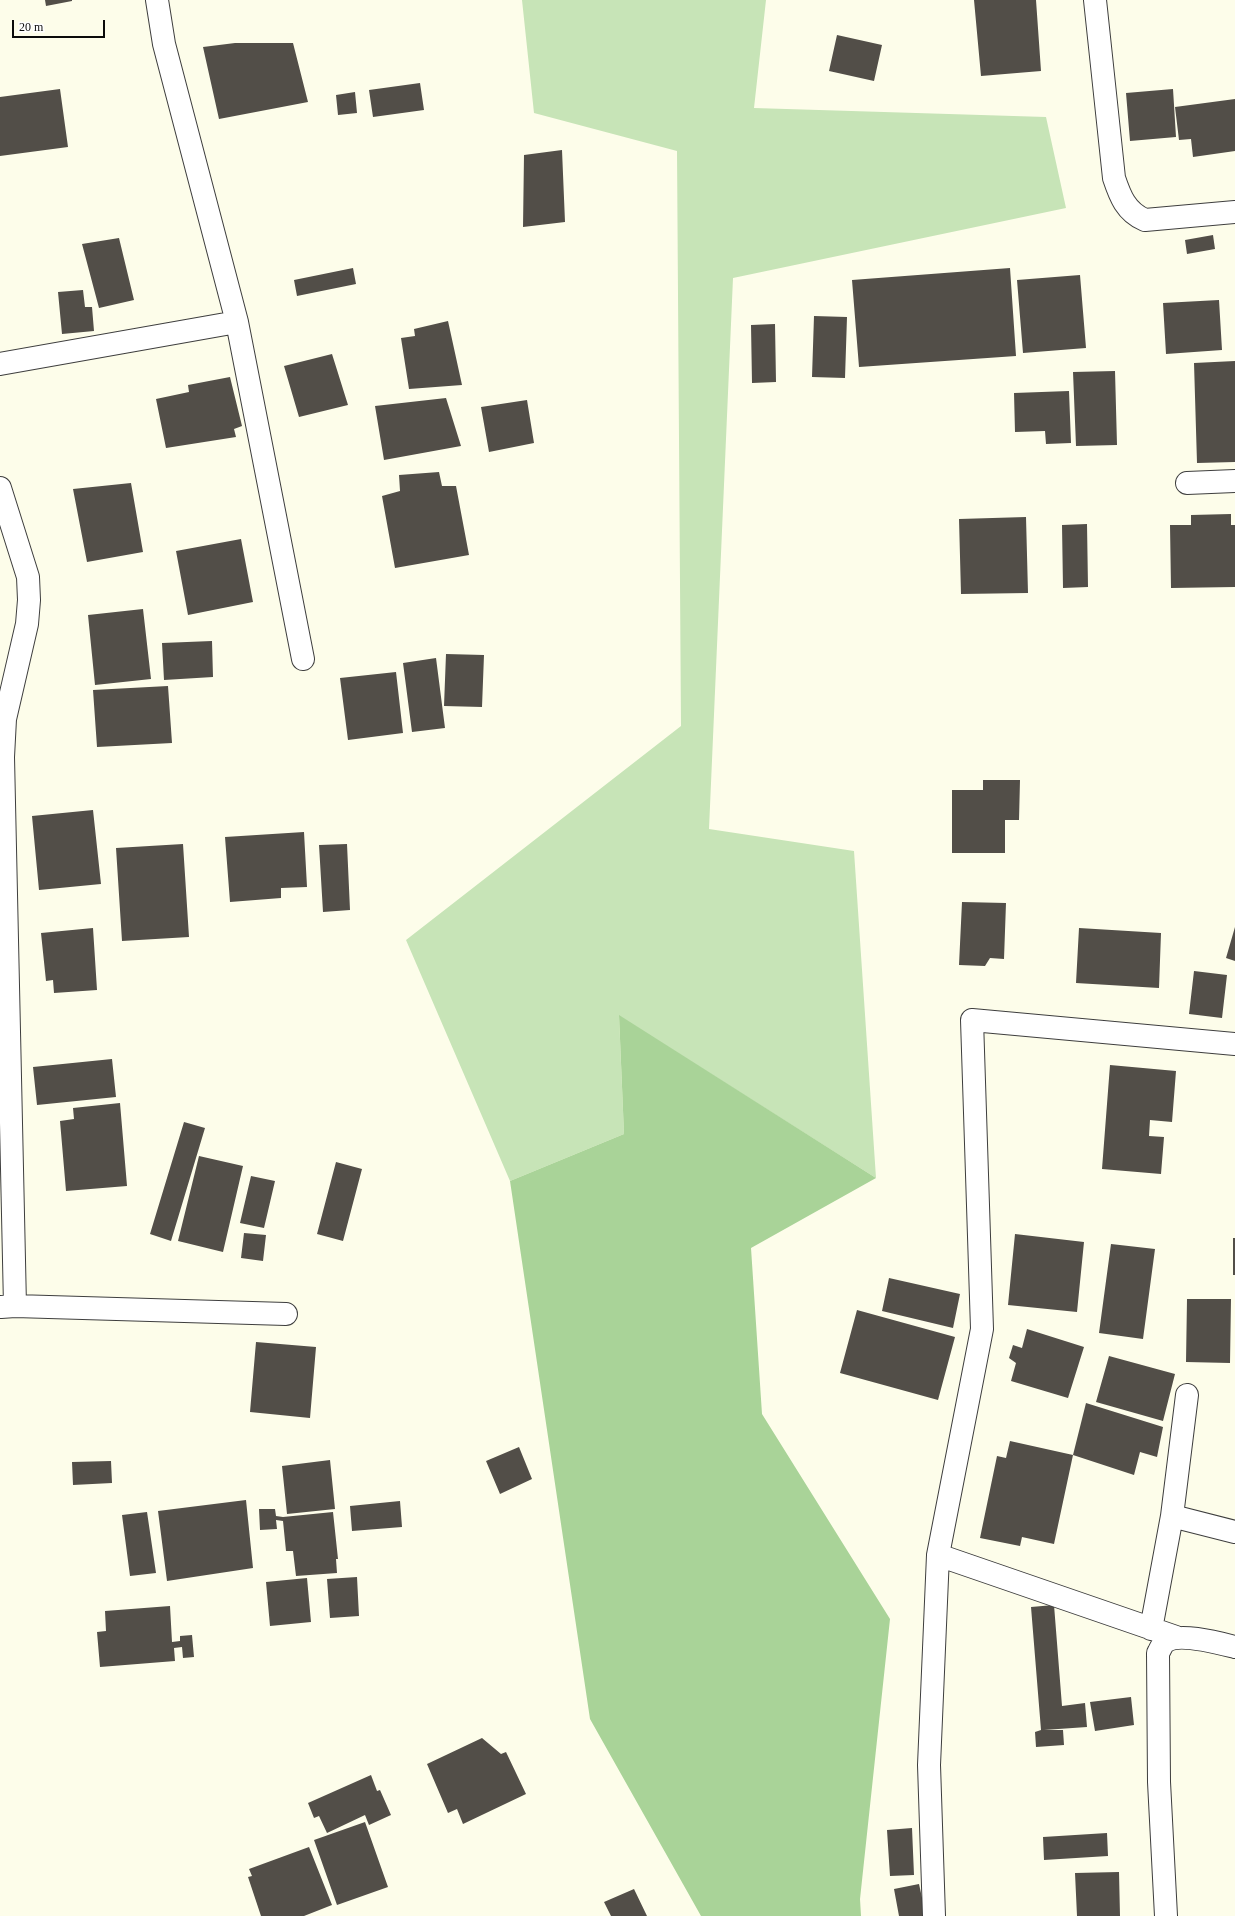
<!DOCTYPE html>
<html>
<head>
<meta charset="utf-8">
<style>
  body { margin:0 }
  #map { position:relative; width:1235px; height:1916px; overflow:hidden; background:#fdfdea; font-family:Georgia,serif }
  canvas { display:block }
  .scale { position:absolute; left:12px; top:20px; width:93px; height:18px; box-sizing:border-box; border:2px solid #0b0b0b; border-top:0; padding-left:5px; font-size:12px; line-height:14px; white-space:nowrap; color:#0b0b0b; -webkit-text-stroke:3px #fff; paint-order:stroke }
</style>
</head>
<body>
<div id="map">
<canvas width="1235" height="1916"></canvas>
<div class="scale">20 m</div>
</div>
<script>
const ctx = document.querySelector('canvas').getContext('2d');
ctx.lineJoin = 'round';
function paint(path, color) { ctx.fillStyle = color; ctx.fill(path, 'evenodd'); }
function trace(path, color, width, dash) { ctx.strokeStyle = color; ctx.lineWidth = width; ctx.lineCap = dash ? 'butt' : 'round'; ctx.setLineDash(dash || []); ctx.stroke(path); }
const green = new Path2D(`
  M522,0H766L754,108L1046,117L1066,208L733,278L709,829L854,851L876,1178L619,1016L624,1134L510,1181L406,940L681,726L677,151L534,113Z`);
const forest = new Path2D(`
  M619,1015L876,1178L751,1248L762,1414L890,1619L860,1899L861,1916H701L590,1719L510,1181L624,1134Z`);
const building = new Path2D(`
  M45,0H72V1L46,6Z
  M974,0H1036L1041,71L981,76Z
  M837,35L882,45L874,81L829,71Z
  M235,43H293L308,102L219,119L203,47Z
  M420,83L424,110L373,117L369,90Z
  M60,89L68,147L0,156V97Z
  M1173,89L1176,137L1130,141L1126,93Z
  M355,92L357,113L338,115L336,95Z
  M1235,99V151L1193,157L1191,139L1179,140L1175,107Z
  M562,150L565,222L523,227L524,155Z
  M1213,235L1215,249L1187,254L1185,240Z
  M119,238L134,300L99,308L82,244Z
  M353,268L356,284L297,296L294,280Z
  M1010,268L1016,356L859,367L852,280Z
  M1080,275L1086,348L1023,353L1017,280Z
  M83,290L85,307H92L94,331L62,334L58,292Z
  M1219,300L1222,350L1166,354L1163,303Z
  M814,316L847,317L845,378L812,377Z
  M448,321L462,385L409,389L401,338L415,336L414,329Z
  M775,324L776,382L752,383L751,325Z
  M332,354L348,405L299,417L284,366Z
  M1235,361V462L1197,463L1194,363Z
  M1115,371L1117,445L1076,446L1073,372Z
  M230,377L242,426L234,429L236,437L166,448L156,399L189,392L188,385Z
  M1069,391L1071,443L1046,444L1045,431L1015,432L1014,393Z
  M446,398L461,446L384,460L375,406Z
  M527,400L534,443L489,452L481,407Z
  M439,472L442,486H456L469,555L395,568L382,496L400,491L399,475Z
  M131,483L143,552L87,562L73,489Z
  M1231,514V525H1235V587L1171,588L1170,525H1191V515Z
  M1026,517L1028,593L961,594L959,519Z
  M1087,524L1088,587L1063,588L1062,525Z
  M241,539L253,602L188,615L176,551Z
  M143,609L151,679L95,685L88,615Z
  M212,641L213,677L164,680L162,643Z
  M446,654L484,655L482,707L444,706Z
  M436,658L445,728L412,732L403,663Z
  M396,672L403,733L348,740L340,678Z
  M168,686L172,743L97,747L93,690Z
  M983,780H1020L1019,820H1005V853H952V790H983Z
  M93,810L101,884L39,890L32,816Z
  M304,832L307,887L281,888V898L230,902L225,837Z
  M183,844L189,937L122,941L116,848Z
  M347,844L350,910L323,912L319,845Z
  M962,902L1006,903L1004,959L990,958L985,966L959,965Z
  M1235,927V961L1226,958Z
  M93,928L97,990L54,993L53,980L46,981L41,933Z
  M1079,928L1161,933L1159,988L1076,983Z
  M1194,971L1227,975L1222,1018L1189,1014Z
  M112,1059L116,1097L37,1105L33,1067Z
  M1110,1065L1176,1071L1172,1122L1150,1120L1149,1136L1164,1137L1161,1174L1102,1169Z
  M120,1103L127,1186L66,1191L60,1121L74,1119L73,1108Z
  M184,1122L205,1128L171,1241L150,1234Z
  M199,1156L243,1166L223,1252L178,1241Z
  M336,1162L362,1169L343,1241L317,1234Z
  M251,1176L275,1181L264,1228L240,1223Z
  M244,1233L266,1235L263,1261L241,1258Z
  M1015,1234L1084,1242L1077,1312L1008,1305Z
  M1233,1238H1235V1275H1233Z
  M1111,1244L1155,1249L1143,1339L1099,1333Z
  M889,1278L960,1294L953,1328L882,1311Z
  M1187,1299H1231L1230,1363L1186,1362Z
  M857,1310L955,1337L938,1400L840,1373Z
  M1027,1329L1084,1347L1068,1398L1011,1381L1016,1363L1009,1358L1013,1345L1022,1348Z
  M256,1342L316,1347L310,1418L250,1412Z
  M1109,1356L1175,1374L1163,1421L1096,1402Z
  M1086,1403L1163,1427L1157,1457L1140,1452L1134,1475L1073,1455L1054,1544L1022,1537L1020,1546L980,1538L997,1456L1006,1458L1010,1441L1073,1455Z
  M519,1447L532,1479L500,1494L486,1461Z
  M330,1460L335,1509L287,1514L282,1466Z
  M111,1461L112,1483L73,1485L72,1462Z
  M246,1500L253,1568L167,1581L158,1511Z
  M400,1501L402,1527L352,1531L350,1506Z
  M259,1509H275L276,1516L283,1517L333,1512L338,1559H336L337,1573L296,1576L293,1551H286L283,1521L276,1520L277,1529L260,1530Z
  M147,1512L156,1573L130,1576L122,1515Z
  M357,1577L359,1616L330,1618L327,1579Z
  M307,1578L311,1622L270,1626L266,1582Z
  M1054,1605L1062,1706L1085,1703L1087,1727L1044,1730H1063L1064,1745L1036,1747L1035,1732L1041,1730L1031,1607Z
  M170,1606L172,1642L180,1641V1636L192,1635L194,1657L183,1658L182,1647L174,1648L175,1661L100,1667L97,1632L106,1631L105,1611Z
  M1131,1697L1134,1725L1095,1731L1090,1702Z
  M482,1738L501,1754L506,1752L526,1794L463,1824L457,1809L448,1813L427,1764Z
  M371,1775L377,1791L380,1790L391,1815L369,1825L365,1815L327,1833L319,1816L314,1818L308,1803Z
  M365,1822L388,1887L337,1905L314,1840Z
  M912,1828L914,1875L890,1876L887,1830Z
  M1107,1833L1108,1856L1044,1860L1043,1837Z
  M309,1847L332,1905L304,1916H261L248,1877L252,1876L249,1869Z
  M1119,1872L1120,1916H1077L1075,1873Z
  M919,1884L926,1916H899L894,1889Z
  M634,1889L647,1916H611L604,1902Z`);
const minor = new Path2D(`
  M157,0L164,44L237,322L303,659
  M1095,0L1114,178C1120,196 1126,212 1145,220L1235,212
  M0,364L237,322
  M1187,483L1235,481
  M0,488L28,577L29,600L27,624L5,719L3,757L15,1306
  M1,1307L15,1306L286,1314
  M1172,1516L1187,1395
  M938,1555L1176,1637
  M1151,1629L1172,1516L1235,1532
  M934,1916L929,1765L938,1555L982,1329L972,1020L1235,1044
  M1166,1916L1159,1782L1158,1653C1160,1650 1162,1644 1165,1642C1178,1632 1219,1643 1235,1647`);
paint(green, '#c7e4b7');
paint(forest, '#a9d398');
paint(building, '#524e48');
trace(minor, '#3e3e3e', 24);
trace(minor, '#fff', 22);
</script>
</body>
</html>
